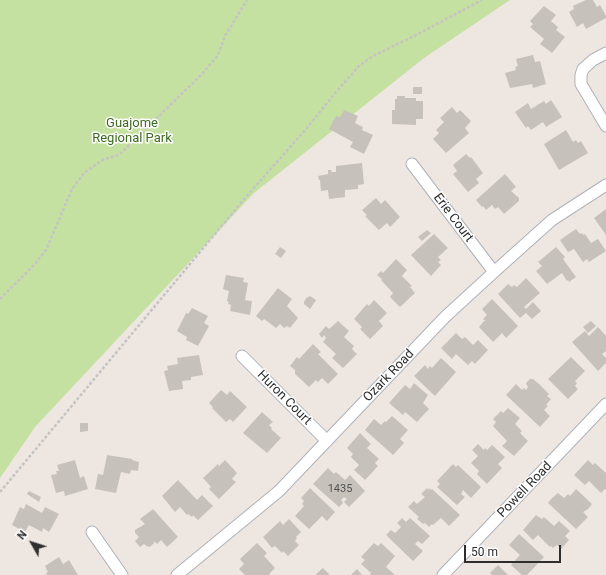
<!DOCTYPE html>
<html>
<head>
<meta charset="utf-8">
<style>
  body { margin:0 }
  #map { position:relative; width:606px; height:575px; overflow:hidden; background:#eee6e1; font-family:Roboto,sans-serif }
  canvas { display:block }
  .north { position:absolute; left:12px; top:523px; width:40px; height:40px; -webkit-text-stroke:3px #fff; paint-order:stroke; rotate:309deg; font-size:11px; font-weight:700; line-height:16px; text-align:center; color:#2e2e2e }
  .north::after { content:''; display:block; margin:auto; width:14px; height:18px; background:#2e2e2e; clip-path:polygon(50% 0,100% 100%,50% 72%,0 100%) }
  .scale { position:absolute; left:464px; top:545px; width:97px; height:18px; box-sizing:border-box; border:2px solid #2e2e2e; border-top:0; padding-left:5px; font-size:12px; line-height:14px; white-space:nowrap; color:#2e2e2e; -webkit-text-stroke:3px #fff; paint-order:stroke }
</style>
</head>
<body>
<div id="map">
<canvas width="606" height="575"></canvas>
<div class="north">N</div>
<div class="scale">50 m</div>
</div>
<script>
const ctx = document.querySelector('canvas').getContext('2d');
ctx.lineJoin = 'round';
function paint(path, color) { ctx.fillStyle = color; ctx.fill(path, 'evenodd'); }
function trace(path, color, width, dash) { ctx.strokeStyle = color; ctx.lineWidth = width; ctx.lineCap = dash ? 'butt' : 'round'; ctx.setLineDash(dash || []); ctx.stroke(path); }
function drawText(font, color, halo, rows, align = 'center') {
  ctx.font = font + ' Roboto,sans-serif'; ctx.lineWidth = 3; ctx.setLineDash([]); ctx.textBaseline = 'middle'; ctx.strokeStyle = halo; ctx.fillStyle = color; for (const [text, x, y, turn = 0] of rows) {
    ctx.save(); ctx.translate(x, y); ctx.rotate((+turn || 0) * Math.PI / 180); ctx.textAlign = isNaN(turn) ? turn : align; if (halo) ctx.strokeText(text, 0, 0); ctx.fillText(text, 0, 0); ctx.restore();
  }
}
const green = new Path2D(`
  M0,0H510L424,58L254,193L35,427L0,478Z`);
const building = new Path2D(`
  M586,0H593L597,7L600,5L606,16V18L586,29L583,23L577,27L569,12L574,9L573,6Z
  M544,6L556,15L551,21L558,27L556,30L565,37L552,53L540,44L544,39L530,27L533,24L530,21Z
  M533,55L535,62L540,61L546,84L533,88L532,84L510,88L505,73L516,70L515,67L518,66L516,59Z
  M413,87H422V94H413Z
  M397,96H405V98H416V101H423V119H416V125L392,124V110H395V99H397Z
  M551,100L562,117L546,127L543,122L531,130L528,126L526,128L515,112L528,103L531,109L544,101L546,104Z
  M452,107L457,113L460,110L471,121L465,128L469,133L446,153L433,139L439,133L436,130L444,122L440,118Z
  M344,110L358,116L355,123L363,127L362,130L373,135L364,154L350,147L353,142L329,129L336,116L339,117L341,116Z
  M566,130L573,142L576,140L578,143L581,141L588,153L559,170L544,144Z
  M466,154L470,158L471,157L483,173L476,179L479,183L468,192L453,174L457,171L453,165Z
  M362,163L364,184L358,185V189L345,190V197L329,199L328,190L321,191L320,180H319L318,176L328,174V170H331L332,172H336V166Z
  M505,174L516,187L511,191L519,198V201L504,214L498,207L495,209L492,205L486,210L483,206L482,207L476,200Z
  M376,198L381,204L385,200L400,217L390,227L387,223L379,230L365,216L367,215L362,210Z
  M606,209V235L594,218Z
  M576,229L580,234L582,233L583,235L585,234L591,243L598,239L606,251L589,262L587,259L583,262L574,249L568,252L560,240Z
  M427,230L431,233L422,241L418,237Z
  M434,234L448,248L438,257L441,260L438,262L441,265L431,276L411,255Z
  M280,247L286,251L281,258L275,254Z
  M556,247L565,257L563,259L576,277L569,282L568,280L567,281L562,273L547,284L536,271L542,266L538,262Z
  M396,259L407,270L402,276L412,286L410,287L415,293L400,307L390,297L393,293L381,280L382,279L377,275L381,271L383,273Z
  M226,275L244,278L243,282L248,283L245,300L252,301L250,315L230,311L231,305L228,304L229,302L227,301L229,291L223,289Z
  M526,278L540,293L524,307L526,309L533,302L541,311L532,319L526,313L520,318L498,294L508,284L512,287L514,285L517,287Z
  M278,288L292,299L287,306L298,318L290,328L287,326L284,328L280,324L276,328L264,319L262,321L256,316Z
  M310,296L316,300L310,309L304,304V302L306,298Z
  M492,299L518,326L506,338L502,333L493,342L479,327L484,321H486L483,319L487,315L482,309Z
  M374,300L387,313L379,321L383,326L370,339L360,329L362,327L354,319L367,304L369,306Z
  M192,308L208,316L204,323L209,326L198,346L186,340L187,337L177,331L186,313L188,314Z
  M338,321L349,331L344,337L354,346L352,349L357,354L343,368L332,358L336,354L323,342L326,338L324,335L322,338L319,334L326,326L329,329Z
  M591,321L596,326L588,333L583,327Z
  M598,327L606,336V351L602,354L606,358V363L598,371L572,342L585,331L589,336Z
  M456,333L462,339L465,337L473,345L478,340L488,350L475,364L472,361L468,365L456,354L452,359L441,348Z
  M313,344L321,352L318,354L338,374L328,384L322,378L318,382L315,380V381L309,387L295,374V370L290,366L297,357L299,359Z
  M199,355L203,375L191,377V380L182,381L183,389L169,391L164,371L168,370L167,366L178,364L177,358Z
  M571,357L585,371L575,381L577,383L575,386L578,389L568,399L548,379Z
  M441,358L456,372L435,396L414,376L425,365L428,369L430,366L432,368Z
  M530,379H533L539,384L549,394L547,396L551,399L546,405L548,406L544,410L550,416L540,427L506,395L516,384L522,390L524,388L526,390L528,387L526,383Z
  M414,383L428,395L423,403L429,409L417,422L405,412L403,415L389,403L405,385L410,389Z
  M221,390L227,395L230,391L247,407L233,422L230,419L226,422L212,408L213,407L209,403Z
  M508,408L520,418L515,424L522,431L520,433L528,441L514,456L502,446L507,441L493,426L496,422L493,419L501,411L503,413Z
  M262,412L273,422L269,425L272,428L271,429L281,438L267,453L243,433Z
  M392,416L408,430L400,439L404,443L393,455L365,430L374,419L381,425L385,421L386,422Z
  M80,423H88V431L80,432Z
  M360,433L371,444L367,448L379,459L375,463L378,466L365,480L354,470L359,465L351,457L353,454L347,448Z
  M478,444L484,450L485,448L487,450L492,445L505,457L498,464L502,468L487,484L477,474L479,471L471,463L478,456L472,450Z
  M107,455L132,459V460L139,462L138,471L131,470L130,474L121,472L116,493L95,489L98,474L103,475Z
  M75,460L80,478L84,476L88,489L65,496L64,491L56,493L51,475L57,474L56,471H59L57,465Z
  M225,460L237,473L232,479L236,482L219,499L209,489L211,487L203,478L218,464L219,466Z
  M588,460L593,465L595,463L606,473V490L605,489L601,493L589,481L585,485L574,475Z
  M453,464L456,467L458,465L481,487L471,498L463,490L461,494L465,497L457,505L437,487L440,484L437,481Z
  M328,468L334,474L336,472L345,480L350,475L365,491L349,507L344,502L347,499L344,497L341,500L343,503L339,507L313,484Z
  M178,480L197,500L202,495L213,506L198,520L193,515L192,517L188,514L187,515L180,507L175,512L162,496Z
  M310,488L335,512L327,521L322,516L309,529L295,516L304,506L302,504L304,501L301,498Z
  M427,488L428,490L429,488L431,490L432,489L460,515L449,526L441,518L433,525L432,524L429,527L425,523L423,524L417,519L419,517L408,507L414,501L417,504L425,497L421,494Z
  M576,489L592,504L588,509L583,512L588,517L576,529L548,503L551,499L558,493L564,498L568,494L570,496Z
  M29,491L41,497L39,502L27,494Z
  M26,504L42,513L45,507L59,514L49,532L43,528L42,532L29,525L25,532L12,525L20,507L24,509Z
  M153,509L178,537L167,547L161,540L157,544L154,541V543L150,547L149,546L148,547L144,544L140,547L135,541L139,537L135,533V530L145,524L140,519Z
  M536,515L542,519L544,517L554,526L559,521L570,531L565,536L569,540L561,549L557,545L553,548L551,546L550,547L538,535L533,540L523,530Z
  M402,518L406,522L410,518L430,536L422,544L418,541L415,544L423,551L413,561L386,535L391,530L395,533L401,527L397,523Z
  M289,519L301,532L296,537L297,538L295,541L299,545L288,556L283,551L282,553L275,546L272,548L263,537L280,521L283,525Z
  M519,534L544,557L527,575H522L511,565L520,555L509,545Z
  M257,543L267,553L264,556L275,568L269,574L270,575H245L239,569L244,564L240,559Z
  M374,543L378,546L381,543L395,556L386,567L395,575H370L371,573L361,564L365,560L361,557Z
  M59,557L63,564L69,560L78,575H47L46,573L48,572L45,566Z
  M498,565L508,575H492L490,573Z
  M323,568L330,575H317L316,574Z
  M357,569L362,575H351Z`);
const path = new Path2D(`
  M0,299L34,265L46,250L72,189L84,173L104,159L119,155L202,74L218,55L225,36L247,0
  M0,492L245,198L306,129L336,92L359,66L373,56L418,34L482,0`);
const street = new Path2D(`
  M606,53L593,60L583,69L581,75V84L606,126
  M412,164L494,272
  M242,356L327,441
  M92,532L122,575
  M177,575L279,491L445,317L494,272L552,220L606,185
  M443,575L606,404`);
const numberNames = [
  ["1435",340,489]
];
const parkNames = [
  ["Guajome",132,124],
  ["Regional Park",132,139]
];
const streetNames = [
  ["Erie Court",453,218,53],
  ["Ozark Road",389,376,-46],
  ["Huron Court",284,398,45],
  ["Powell Road",525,490,-46]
];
paint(green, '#c4e1a1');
paint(building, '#c7c1bc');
trace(street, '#aeb2b9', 13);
trace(path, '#c4c4c4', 2.5, [3, 2]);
trace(street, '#fff', 11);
drawText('11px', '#545352', null, numberNames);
drawText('13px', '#3d6a1f', '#fff', parkNames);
drawText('13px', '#2e2e2e', '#fff', streetNames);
</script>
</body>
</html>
